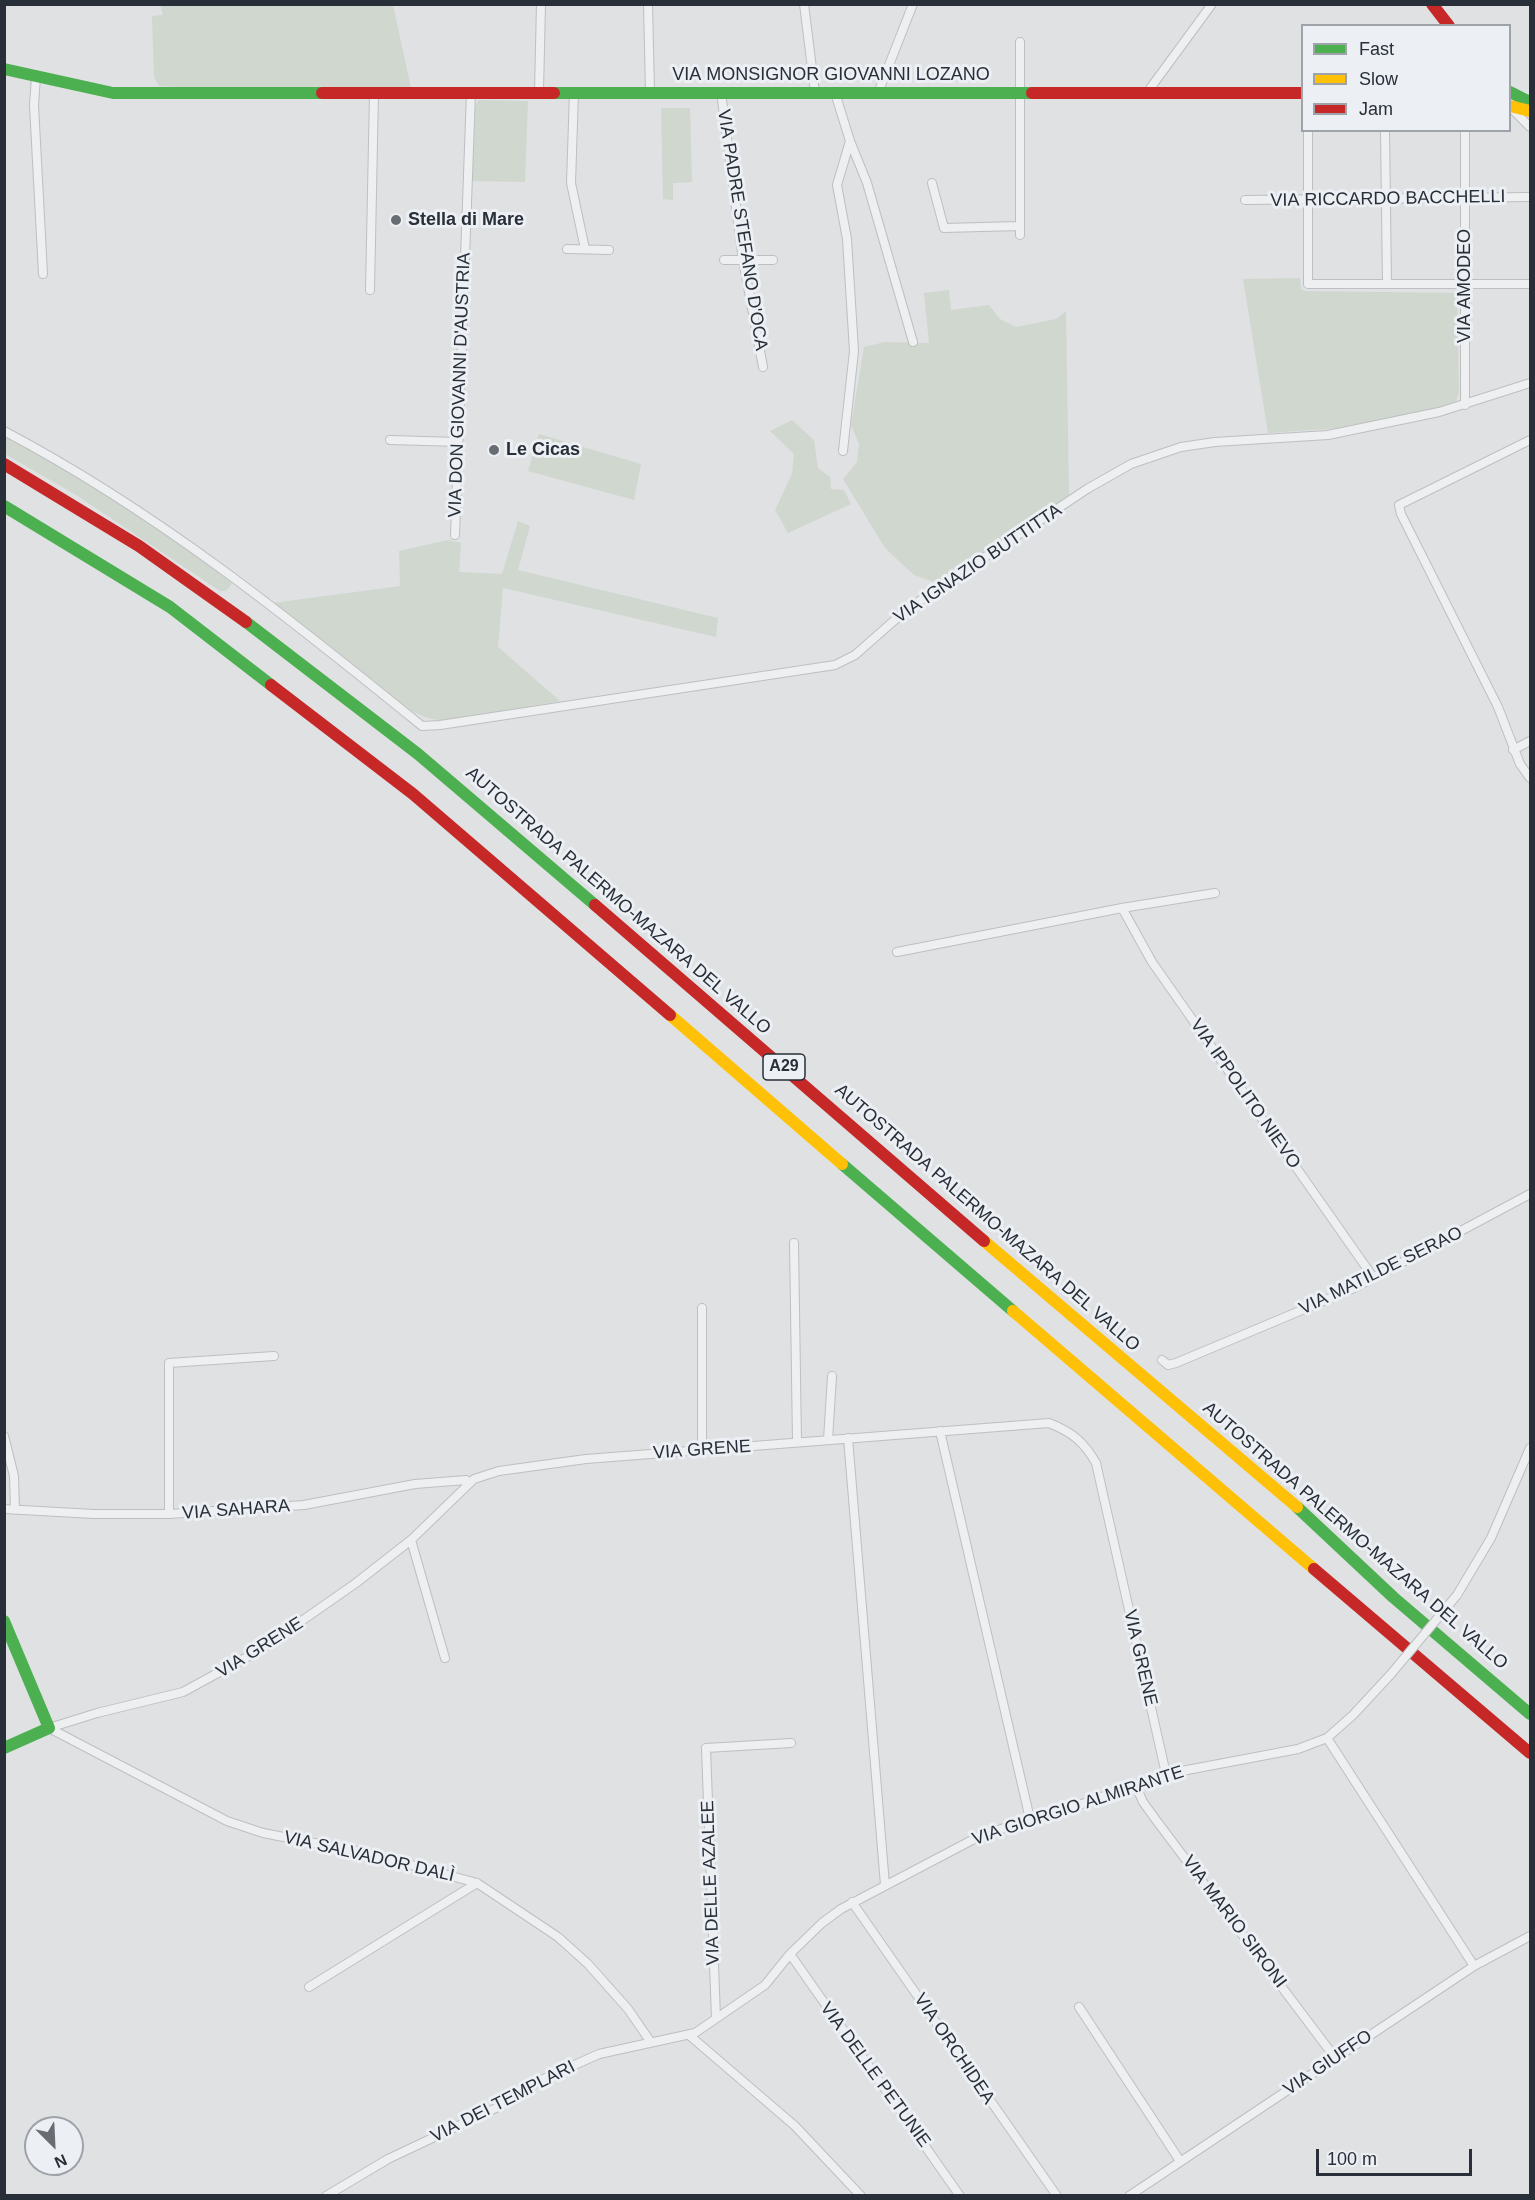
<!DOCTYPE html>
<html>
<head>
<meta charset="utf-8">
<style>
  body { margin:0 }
  #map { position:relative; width:1535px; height:2200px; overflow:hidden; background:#dfe1e3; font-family:Arial,sans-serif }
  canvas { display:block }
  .frame { position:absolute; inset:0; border:6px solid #282f39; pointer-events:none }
  .legend { position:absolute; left:1301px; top:24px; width:210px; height:108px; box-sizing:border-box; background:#eceff3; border:2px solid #9ea2a9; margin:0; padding:8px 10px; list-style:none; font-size:18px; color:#282f39 }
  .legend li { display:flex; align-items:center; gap:12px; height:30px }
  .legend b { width:30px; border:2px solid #9ea2a9 }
  .north { position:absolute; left:24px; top:2116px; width:60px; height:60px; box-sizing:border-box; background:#eceff3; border:2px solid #9ea2a9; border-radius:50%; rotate:156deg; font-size:16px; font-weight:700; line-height:24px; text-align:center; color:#282f39 }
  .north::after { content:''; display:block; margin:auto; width:21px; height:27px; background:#686d74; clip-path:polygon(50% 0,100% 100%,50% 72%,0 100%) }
  .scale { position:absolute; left:1316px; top:2149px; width:156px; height:27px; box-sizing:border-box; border:3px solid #282f39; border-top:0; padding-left:8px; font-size:18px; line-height:21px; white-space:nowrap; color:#282f39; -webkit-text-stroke:4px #eceff3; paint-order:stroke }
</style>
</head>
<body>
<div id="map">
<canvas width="1535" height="2200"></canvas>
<div class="frame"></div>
<ul class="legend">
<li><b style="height:8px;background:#4caf50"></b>Fast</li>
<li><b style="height:8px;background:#ffc107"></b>Slow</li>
<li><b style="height:8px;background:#c62828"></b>Jam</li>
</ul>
<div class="north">N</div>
<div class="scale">100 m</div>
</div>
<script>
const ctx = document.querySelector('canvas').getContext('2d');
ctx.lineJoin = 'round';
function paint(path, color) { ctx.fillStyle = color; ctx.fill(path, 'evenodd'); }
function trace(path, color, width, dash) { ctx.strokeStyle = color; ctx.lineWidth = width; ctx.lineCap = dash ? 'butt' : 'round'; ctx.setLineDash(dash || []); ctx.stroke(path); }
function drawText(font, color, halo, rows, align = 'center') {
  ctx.font = font + ' Arial,sans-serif'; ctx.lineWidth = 6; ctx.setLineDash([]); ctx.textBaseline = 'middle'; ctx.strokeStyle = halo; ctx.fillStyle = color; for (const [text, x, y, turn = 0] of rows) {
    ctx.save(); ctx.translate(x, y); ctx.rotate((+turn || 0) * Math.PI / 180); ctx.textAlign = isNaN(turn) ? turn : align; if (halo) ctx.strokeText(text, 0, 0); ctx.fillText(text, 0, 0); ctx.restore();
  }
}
const green = new Path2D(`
  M160,4L393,5L411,88H191L159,86L154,77L152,16L163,15Z
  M479,100L528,101L525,182L471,181L474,107Z
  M661,108H690L692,182L673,183V200L663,199Z
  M1300,278L1301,289L1305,291L1457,293L1459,392L1456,401L1449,407L1342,428L1268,433L1243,279Z
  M949,290L951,310L989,305L1000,319L1016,327L1056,319L1066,311L1069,498L937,583L914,575L885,548L843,479L857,462L859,444L851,425L864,347L885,342L929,343L924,293Z
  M792,420L814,440L818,468L830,477L831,489L844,490L851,504L788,533L775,510L792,474L794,454L770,431Z
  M539,434L641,464L634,500L528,471Z
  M5,435C83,476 155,527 227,578L232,584L226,591H220L76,495L5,454Z
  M518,521L530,526L518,570L718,618L716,637L503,588L498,647L560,701L450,721C431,720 420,717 404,706L273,603L400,586L399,551L448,540L461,543L459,572L502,574Z`);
const street = new Path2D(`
  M648,4L650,92
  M804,4L815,93
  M1020,42V235
  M36,77L34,105L43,274
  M539,91L541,4
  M574,92L571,183L585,249
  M721,92L743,260L763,367
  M835,93L850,141L867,183L913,342
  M878,93L913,4
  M1146,94L1212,4
  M1510,107L1530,127
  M1308,130V284H1530
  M1385,130L1387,284
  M1465,130V405
  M932,183L944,228L1019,226
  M1245,200L1530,197
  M567,249L609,250
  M724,260H773
  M370,290L374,93
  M4,431C156,511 289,618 422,726L440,725L835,665L855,655L905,611L934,591L1087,489L1131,464L1181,447L1215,442L1328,435L1439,412L1530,383
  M390,440L458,442
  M1530,440L1399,505L1401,514L1498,707L1520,764L1530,778
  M843,451L854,351L847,239L837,185L850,141
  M455,535L471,92
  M1513,750L1530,741
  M1122,908L1152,962L1373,1277
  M897,952L1122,908L1215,893
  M794,1243L797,1442
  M702,1308V1450
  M1162,1360L1168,1365L1176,1363L1352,1289L1530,1194
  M940,1431L1030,1819
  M4,1436L14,1476L15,1510
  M848,1438L885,1885
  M828,1440L832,1376
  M4,1509L94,1514H169L304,1505L415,1484L466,1480
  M169,1514V1363L274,1356
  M411,1540L445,1658
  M1457,1595L1491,1538L1530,1448
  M49,1728L97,1713L183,1692L260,1650L356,1583L411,1540L474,1479L499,1471L586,1459L1049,1423C1072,1432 1084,1442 1096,1463L1166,1774
  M49,1728L227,1821L263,1833L371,1854L477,1883L558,1937L588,1964L628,2009L650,2041
  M1327,1738L1474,1966
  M1135,1784L1143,1802L1156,1820L1336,2059
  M852,1902L1057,2196
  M790,1954L960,2196
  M309,1987L477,1883
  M1079,2007L1180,2161
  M716,2018L706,1748L791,1743
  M689,2035L795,2126L861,2196
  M326,2196L388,2159L496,2108L539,2081L599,2054L695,2033L765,1985L790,1954L822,1923L841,1909L976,1838L1021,1822L1079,1805L1166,1774L1298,1749L1327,1738L1353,1715L1391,1674
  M1129,2196L1474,1966L1530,1936`);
const fast = new Path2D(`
  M4,69L113,93H322
  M1510,92L1530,102
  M554,93H1032
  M4,506L170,607L271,685
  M246,622L418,754L595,905
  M842,1164L1013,1311
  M1297,1507L1393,1597L1530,1714
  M4,1621L49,1728L4,1748`);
const slow = new Path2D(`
  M1510,106L1530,111
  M670,1015L842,1164
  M984,1241L1297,1507
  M1013,1311L1314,1569`);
const jam = new Path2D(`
  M1432,4L1449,26
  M322,93H554
  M1032,93H1302
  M4,464L139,546L246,622
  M271,685L413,794L670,1015
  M595,905L984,1241
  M1314,1569L1530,1753`);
const streetBridge = new Path2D(`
  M1391,1674L1457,1595`);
const markers = [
  [396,220,6,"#686d74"],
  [494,450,6,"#686d74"]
];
const shields = [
  [784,1067,42]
];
const shieldNames = [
  ["A29",784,1067]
];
const streetNames = [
  ["VIA MONSIGNOR GIOVANNI LOZANO",831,75],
  ["VIA RICCARDO BACCHELLI",1388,199,-1],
  ["VIA PADRE STEFANO D'OCA",742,230,81],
  ["VIA AMODEO",1465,286,-90],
  ["VIA DON GIOVANNI D'AUSTRIA",460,385,-88],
  ["VIA IGNAZIO BUTTITTA",978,564,-34],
  ["AUTOSTRADA PALERMO-MAZARA DEL VALLO",618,901,41],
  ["VIA IPPOLITO NIEVO",1245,1094,55],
  ["AUTOSTRADA PALERMO-MAZARA DEL VALLO",987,1218,41],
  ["VIA MATILDE SERAO",1381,1271,-26],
  ["VIA GRENE",702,1450,-4],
  ["VIA SAHARA",236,1510,-4],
  ["AUTOSTRADA PALERMO-MAZARA DEL VALLO",1355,1536,41],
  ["VIA GRENE",260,1648,-32],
  ["VIA GRENE",1140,1658,77],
  ["VIA GIORGIO ALMIRANTE",1078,1806,-18],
  ["VIA SALVADOR DALÌ",369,1857,13],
  ["VIA DELLE AZALEE",711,1883,-92],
  ["VIA MARIO SIRONI",1234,1922,53],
  ["VIA ORCHIDEA",954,2049,56],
  ["VIA GIUFFO",1328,2063,-34],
  ["VIA DELLE PETUNIE",875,2075,54],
  ["VIA DEI TEMPLARI",503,2102,-27]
];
const poiNames = [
  ["Stella di Mare",408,220],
  ["Le Cicas",506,450]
];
paint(green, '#d0d7cf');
trace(street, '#bdbfc1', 10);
trace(street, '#eeeff0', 8);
trace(fast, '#4caf50', 12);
trace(slow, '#ffc107', 12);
trace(jam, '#c62828', 12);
trace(streetBridge, '#bdbfc1', 10, []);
trace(streetBridge, '#eeeff0', 8);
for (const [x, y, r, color] of markers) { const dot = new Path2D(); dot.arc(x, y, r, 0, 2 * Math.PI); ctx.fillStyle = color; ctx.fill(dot); trace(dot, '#eceff3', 2); }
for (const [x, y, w] of shields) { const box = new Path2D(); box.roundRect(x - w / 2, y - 13, w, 26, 4.5); ctx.fillStyle = '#eceff3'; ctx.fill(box); trace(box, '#282f39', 1.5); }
drawText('bold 16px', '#282f39', null, shieldNames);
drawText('18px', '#282f39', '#eceff3', streetNames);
drawText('bold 18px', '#282f39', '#eceff3', poiNames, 'left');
</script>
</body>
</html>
